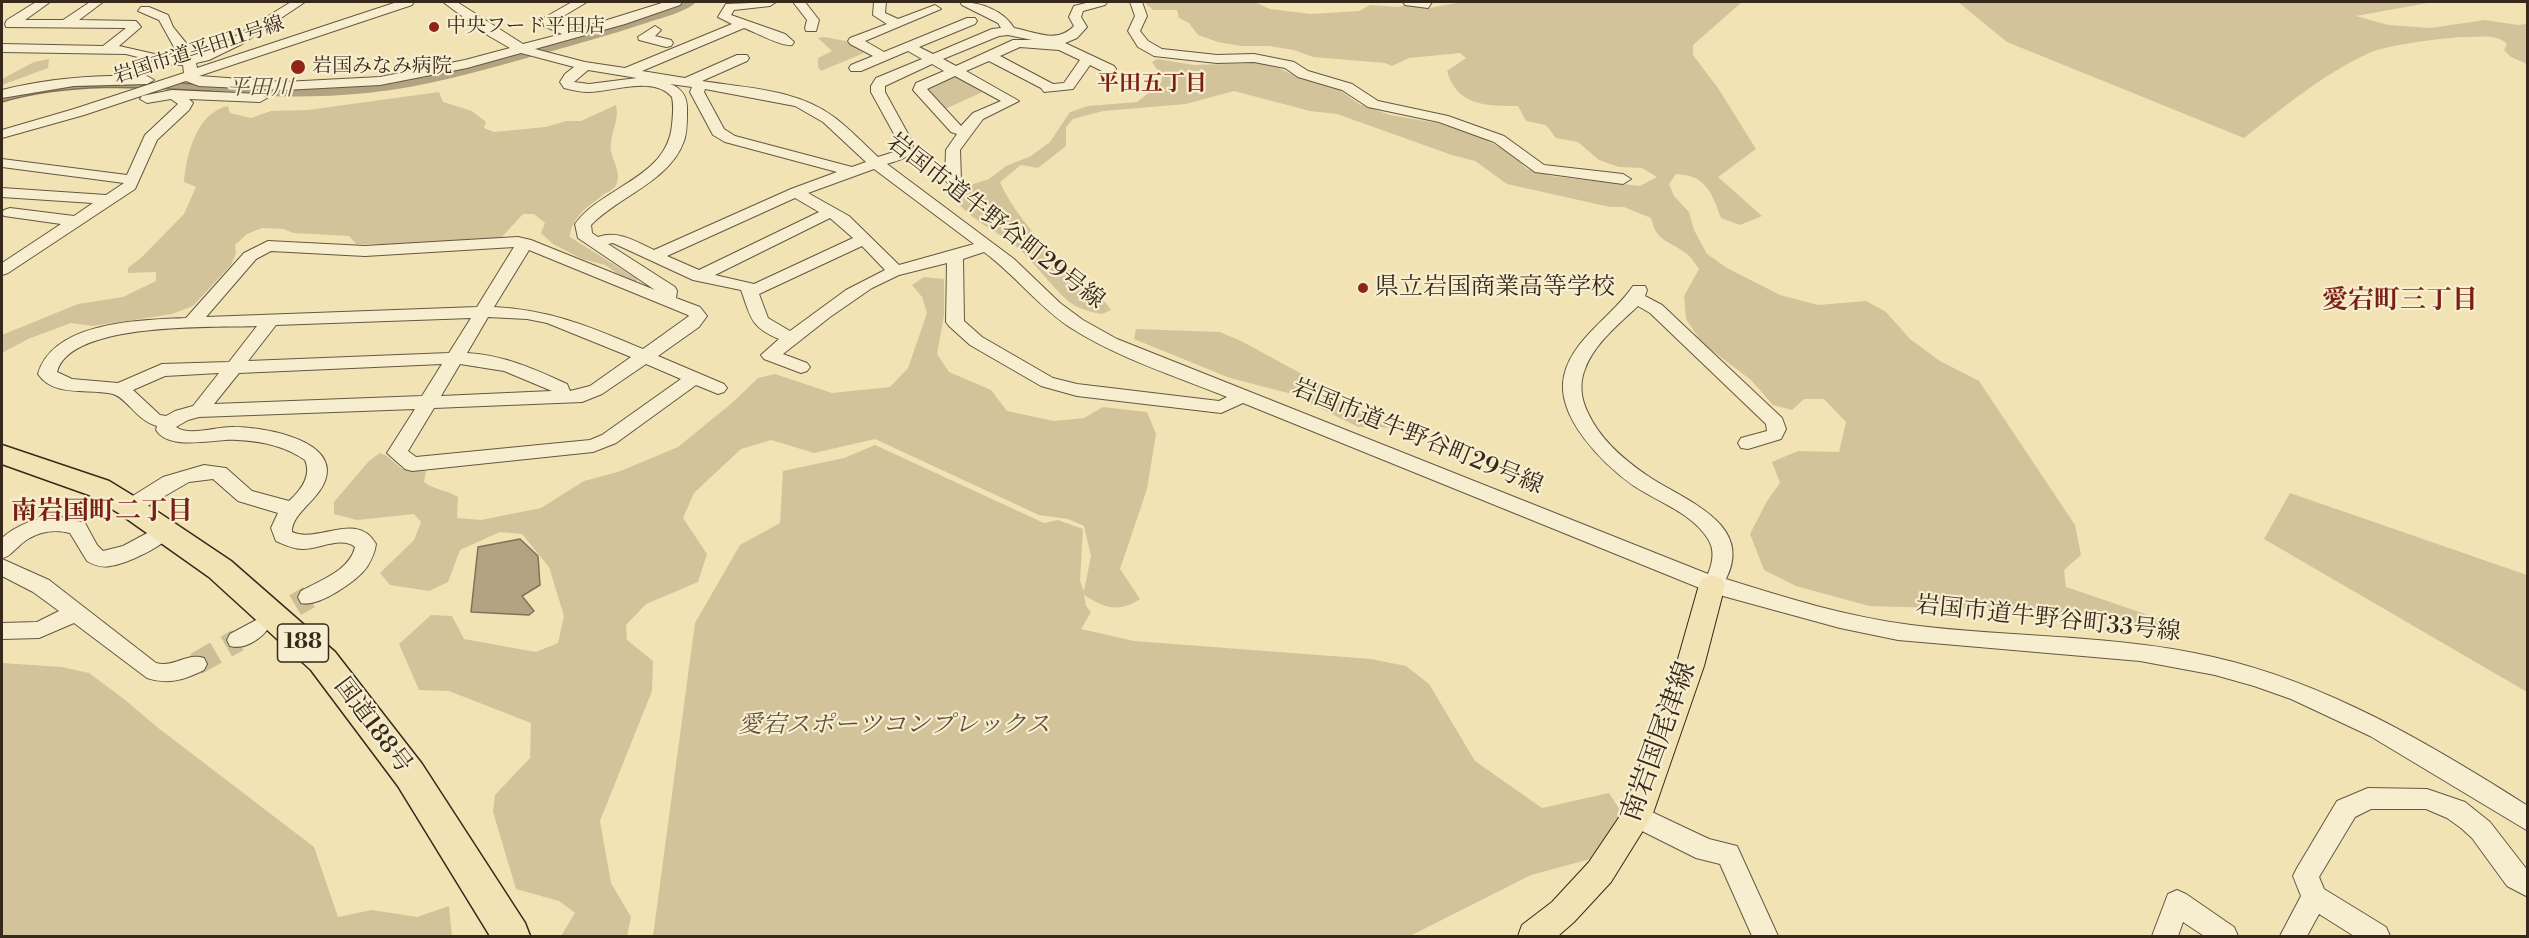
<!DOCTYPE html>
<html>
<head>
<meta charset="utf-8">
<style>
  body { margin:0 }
  #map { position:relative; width:2529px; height:938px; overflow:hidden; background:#f2e3b5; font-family:"Libre Bodoni",serif }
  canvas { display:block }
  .frame { position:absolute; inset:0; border:3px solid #36281b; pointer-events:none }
</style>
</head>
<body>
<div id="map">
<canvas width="2529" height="938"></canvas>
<div class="frame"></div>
</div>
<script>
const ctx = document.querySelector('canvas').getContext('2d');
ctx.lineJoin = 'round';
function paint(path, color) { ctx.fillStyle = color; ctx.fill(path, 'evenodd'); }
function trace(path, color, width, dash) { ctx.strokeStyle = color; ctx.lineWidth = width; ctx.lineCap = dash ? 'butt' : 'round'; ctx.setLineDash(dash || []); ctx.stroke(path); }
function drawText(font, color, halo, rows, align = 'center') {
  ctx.font = font + ' "Libre Bodoni","Noto Serif JP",serif'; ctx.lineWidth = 4.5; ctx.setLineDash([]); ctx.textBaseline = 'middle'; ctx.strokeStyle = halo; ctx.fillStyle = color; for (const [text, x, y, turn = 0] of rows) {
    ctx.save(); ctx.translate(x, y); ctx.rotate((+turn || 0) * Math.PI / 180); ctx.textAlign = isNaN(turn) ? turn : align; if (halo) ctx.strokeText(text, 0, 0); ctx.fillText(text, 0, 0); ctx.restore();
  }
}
const green = new Path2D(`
  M1144,2H1254L1270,9L1311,14L1359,11L1370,5L1399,7L1409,4L1429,8L1461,2H1742L1693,45V55L1718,88L1756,149L1718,177L1762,216L1740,225L1721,218C1712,193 1706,175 1676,174L1669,184L1674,196L1689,212L1694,230L1707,254L1727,268L1780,295L1818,305L1866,301L1886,312L1910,339L1940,361L1979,381L2075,525L2081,555L2064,570L2066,587L2175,624L2182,639L2121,622L2040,611L1869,606L1796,586L1764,570L1750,534L1767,501L1780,483L1772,462L1798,451L1839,452L1846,422L1824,399H1804L1792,410L1773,405L1751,380L1702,343L1686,319L1684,296L1699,269C1695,264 1691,257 1687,254C1669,240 1657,243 1651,218L1624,207H1610L1507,184L1475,161L1452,155L1337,114L1310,111L1234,91L1186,104L1103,111L1073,119L1066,127V146L1038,168L1021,165L1000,182C1014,215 1050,253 1077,277C1088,288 1102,296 1111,310L1102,314C1090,312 1078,309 1068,301C1050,285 1035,263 1017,247C996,230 971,221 955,199L958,189L989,179L1006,166L1031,156L1050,142L1070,112L1088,106L1137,102L1161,83L1162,77L1152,62L1157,59L1194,65L1258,63L1279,68L1299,78L1338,89L1359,104L1390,115L1438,123L1482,138L1512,154L1527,169L1551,176L1640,186L1657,177L1642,168L1619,167L1599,160L1578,142L1556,138L1546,125L1526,121L1518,106C1486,106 1457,106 1447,71L1466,58L1460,53L1409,58L1392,66L1385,63L1313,57L1294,50L1269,46H1241L1218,42L1198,35L1189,23L1179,18L1177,10H1153Z
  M1958,2H2433L2356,16L2388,25L2430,28L2485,20L2518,25L2527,24V64L2511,57L2504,50L2507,44C2497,34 2481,37 2468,37C2447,37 2386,45 2369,53C2323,74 2283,108 2244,138L2007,42Z
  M824,37L846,41L864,53L821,71L818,67V58L832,51L818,38Z
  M49,59L48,68L2,85V79L34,62Z
  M951,75L960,76L985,91L945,109L923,89Z
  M439,92L443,102L472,111L486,122L484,128L494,132L546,127L566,121H581L616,105C620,121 609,134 611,151C613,162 623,175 615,187C612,190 606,193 603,195C588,207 571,217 570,237L637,279V283L627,280L605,265L582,259L553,244L541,233L545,223L534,214H523L500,239L392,245L356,244L349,236L294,233L283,229L262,228L247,234L235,245L236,253L231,265L193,306L172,314L133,320L92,326L71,323L28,339L2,353V335L78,304L123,297L156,281V272L128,273V268L142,257L184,214L196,187L184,182C186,155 197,112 228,106L230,113L251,118L271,111L308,110Z
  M924,277L944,279V315L937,354L949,372L991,390L1007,411L1054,421L1084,418L1103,407L1147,412L1156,434L1147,489L1120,569L1140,599C1119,613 1104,608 1084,595L1086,606L1091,612L1081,629L1134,641L1371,659L1406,666L1429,684L1475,761L1542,808L1609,793L1622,813L1590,859L1531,875L1410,936H653L695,623L740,545L780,523L783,471L844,458L875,445L1044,523L1058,520L1083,529L1080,581L1084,591L1091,556L1084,526L1068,519L1039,515L875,439L814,453L771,440L741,449L694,493L683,518L707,554L698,582L646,604L626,625L627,640L653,661L652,691L600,821L611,883L631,917L627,936H561L575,913L559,901L516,889L493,812L495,795L530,758L531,723L449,691L419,690L399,644L431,615L452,616L464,639L536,652L558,643L564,616L549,567L522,534L500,532L460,550L448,582L429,591L390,585L380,573L414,540L421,522L414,514L357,520L334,514V502L369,461L380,453L387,456L402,469L426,471L424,482C435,490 447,490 458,497L457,518L481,520L541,508L584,481L618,472L678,447L732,403L758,378L775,374L832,393L890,387L908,368L927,313L922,297L912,285Z
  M1136,329L1220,332L1243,342L1322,385L1348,408L1376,418L1402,424L1404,428L1358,427L1292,394L1230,378L1134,339Z
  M2290,493L2527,575V692L2264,539Z
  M2,663L62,667L89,673L124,699L157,727L314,847L338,917L372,910L417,917L449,906L452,936H2Z`);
const water = new Path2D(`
  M182,83L254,90L244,93C163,89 81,79 2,102V98L54,87Z
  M520,539L538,556L540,585L522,596L534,611L529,615L471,612L478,547Z`);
const river = new Path2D(`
  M675,2H696C689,11 658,19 646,23C611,35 576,44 541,54C484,70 426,87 367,93C319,98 270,97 221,94L215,93L212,89L215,85L221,84L330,85L410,76L467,64L568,36Z`);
const minorTunnel = new Path2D(`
  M265,623L309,597
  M196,664L238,640`);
const minor = new Path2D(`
  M36,2H50L25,20H63L90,2H103L79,20L136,21L141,27L119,46L168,57L174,51V47L159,20L138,11L141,7H149L168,15L173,27L186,43L187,51L183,57H188L216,48L291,2H305L242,44L209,60L196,63L197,68L397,2H414L412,5L199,76L284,82L380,77L465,60L510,48L489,36L443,2H457L523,44L562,34L544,26L542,19L572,2H587L555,21L575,30L665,2H682L680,5L625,24L535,49L585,62L625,68L732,24L718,17L726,4L776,2L770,6L734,10L731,15L785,34L794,42L792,45C782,47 755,32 744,28L642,71L685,78L737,55H747L749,58L747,61L702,81C746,88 797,89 834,117C850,129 864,144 878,157L897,151L899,143L871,92V86L876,78L922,59L908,51L861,71H851L849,68L851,65L873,56L850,44L848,41L850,38L887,24L873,15L874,2H886L885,13L898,19L935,5L941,9L865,41L884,52L967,18H975L977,21L975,24L919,47L933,54L992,29L1001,28L998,23L962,5L960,2C981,2 1004,11 1014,28C1036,32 1057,44 1074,26L1069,17L1074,6L1090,2H1107L1105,5L1083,11L1081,17L1087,27L1077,38L1065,43L1114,66L1116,69L1114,72H1104L1090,65L1073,89L1044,92L1041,88L989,61L966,71L1019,101L983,119L971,135L960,150L961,180L958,183H948L945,180L946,150L957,134L951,132L913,90L916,83L944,71L932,64L885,86V92L913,143C913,158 899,160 887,164L1014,259L1060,303L1083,320L1117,339L1708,574C1713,562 1715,550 1708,539C1692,513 1658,502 1634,486C1604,465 1555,417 1564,376C1572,339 1613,316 1633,286H1645L1647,290L1645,296L1662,305L1782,418L1786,429L1781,439L1748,449L1741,448L1738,443L1741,438L1767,431L1766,424L1650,313L1638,306C1619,324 1594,344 1585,369C1579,384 1581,399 1588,413C1600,439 1624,460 1648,476C1683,500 1755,523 1726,579C1786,598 1848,617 1911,625C2012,638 2114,634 2213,657C2328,683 2430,744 2528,806V831L2370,736L2291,699L2254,686L2215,675L2140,661L1898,640L1840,628L1712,593L1243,403L1221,413L1077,396L1041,386L970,345L949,326L946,322L947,263L899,275L872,288L830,317L783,354L807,363L810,367L807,371L801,373L764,359L761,355L779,339C750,327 751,317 741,290L693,280L613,243L608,244L675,287L677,291L676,298L700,307L707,316L699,327L658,356L724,384L727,388L724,392L718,394L696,385L616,443L593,452L412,471L405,469L387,453L415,409L199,417L188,420L176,427C189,437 217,426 234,427C259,427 326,437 327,470C327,497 291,511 292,532C318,544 357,510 376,544C375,552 372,559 367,567C357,581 318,608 301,603L298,597L301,591C321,580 350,570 355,547C341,536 320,549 303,549C293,549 285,545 276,541L271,528L278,513L238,501L213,479L189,482L137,512L130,514L123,512L120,507L123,502L163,477L204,465L226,468L252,491L289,501C301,490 312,476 305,460C285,446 261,441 237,440C216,438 170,452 156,430L157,426C137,421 127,398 113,394C89,388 54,398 38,374C53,321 142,320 186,318L244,253L268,241L365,246L518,237L531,240L655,290L578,238L575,224C603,186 667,178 672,125C673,116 674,106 672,97C653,75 613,92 588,92C580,92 572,90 564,88L560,82L565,74L574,67L521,53L467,68L380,85L284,90L199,86L186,81L84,115L2,138V130L74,109L184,73L183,65L165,64L126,54L2,52V44L103,46L126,28L6,27L5,24L7,20ZM1008,35L1032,40H1013L956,66L943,59L999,36ZM1020,47L1059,50L1080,60L1064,83L1053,84L1000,56ZM588,70L637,78L589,84L574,82ZM955,76L1001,101L973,113L961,126L927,89ZM670,84L692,87L690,92L713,135L725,142L837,172L791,189L654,250C635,241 618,230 598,237L592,233L591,225C619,196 670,181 684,141C687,133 687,122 687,113C688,99 684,89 670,84ZM705,89L795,106L823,122L866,162L852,167L735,136L724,129L704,92ZM874,169L974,244L899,265L849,216L808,193ZM795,198L819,212L699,270L667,256ZM830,218L853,238L754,284L715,275ZM862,246L885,270L846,290L790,331L768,318L759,294ZM514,247L477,307L206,317L256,259L271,251L365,256ZM529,250L688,315L689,316L643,349C590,327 552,310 494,307ZM984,252C1015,275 1039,307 1071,328C1118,358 1175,376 1227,397L1219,401L1077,384L1053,378L982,337L964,321L963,259ZM488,317L527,319L547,323L631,357L590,386L570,391L567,384C535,369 503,355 467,353ZM471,318L449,353L248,361L276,325ZM257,326L229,362L162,364L118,383L72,379L57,372C70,321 214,328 257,326ZM442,364L422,396L214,404L239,373ZM460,364L504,371L552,391L441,396ZM646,364L681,379L602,435L590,440L416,457L408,451L434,408L582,402L602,394ZM219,373L193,406L175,411L166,416L160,415L133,390L165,376Z
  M793,2H805L819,20L816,31H806L805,28L807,20Z
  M1130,2H1142L1147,16L1140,31L1148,41L1162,49L1217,55L1254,54L1294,62L1308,71L1352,84L1378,101L1448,116L1504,136L1544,165L1623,174L1631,179L1623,184L1535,172L1494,142L1439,122L1368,107L1342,90L1298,77L1285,68L1254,62L1217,63L1154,56L1138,47L1128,31L1135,16Z
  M1403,2H1432L1428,8L1405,5Z
  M655,26L661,30L655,36L671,40L673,43L671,46L666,47L639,40L638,37Z
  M110,76H147L154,80L147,84L74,86L2,98V90C37,81 73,77 110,76Z
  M172,90L260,94L267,98L260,102L189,99L193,103L189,110L157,140L135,189L8,273L2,275V263L61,224L4,216L2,213L4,210L10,208L74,216L93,203L2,197V188L106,195L124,183L2,167V159L127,175L145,135L178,104L171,99L147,103L140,99L142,96Z
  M57,516L85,523L97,545L103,551L123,546L166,523L173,525L176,530C167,545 127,564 110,566C101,568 94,565 87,561L70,533C51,528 31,533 17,548C11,553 9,557 2,558V538C18,524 36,518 57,516Z
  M2,559L49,580L156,663C174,668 187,652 204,658L207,664L204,670C184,680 168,685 147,678L74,623L39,638L2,639V623L37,622L59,611L33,592L2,576Z
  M258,619L266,621L269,627C262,639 244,650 230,646L227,640L230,634Z
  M2368,788L2427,789L2465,802L2490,822L2528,871V897L2507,886L2472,838L2461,828L2447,818L2426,809H2371L2355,817L2319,877L2324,889L2386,927L2390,936H2354L2319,914L2307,936H2280L2301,896L2293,876L2297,868L2337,801Z
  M1637,805L1709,839L1737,846L1778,936H1752L1720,864L1696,858L1628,824L1625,816L1628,808Z
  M2177,890L2186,894L2234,927L2238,936H2204L2183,922L2178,936H2152L2168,894Z`);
const major = new Path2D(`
  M1712,575L1721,578L1725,585L1704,666L1652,816L1611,882L1574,922L1558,936H1518L1522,925L1552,902L1589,862L1624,810L1676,666L1699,585L1703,578Z`);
const highway = new Path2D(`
  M2,445L109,481L140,500L231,561L335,652L422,764L525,923L530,936H490L398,786L311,670L209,577L120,514L89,495L2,464Z`);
const markers = [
  [434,27,6,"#8f2418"],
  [298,67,8,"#8f2418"],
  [1363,288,6,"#8f2418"]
];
const farPoinames = [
  ["中央フード平田店",446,27],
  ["岩国みなみ病院",312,67]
];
const farStreetnames = [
  ["岩国市道平田11号線",199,51,-18]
];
const farNeighbourhoodnames = [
  ["平田五丁目",1152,85]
];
const farWaternames = [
  ["平田川",260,89,1]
];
const shields = [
  [303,643,51]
];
const shieldNames = [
  ["188",303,643]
];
const streetNames = [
  ["岩国市道牛野谷町29号線",995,222,38],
  ["岩国市道牛野谷町29号線",1417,438,22],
  ["岩国市道牛野谷町33号線",2048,620,6],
  ["国道188号",372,726,53]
];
const poiNames = [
  ["県立岩国商業高等学校",1375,288]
];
const parkNames = [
  ["愛宕スポーツコンプレックス",894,726]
];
const neighbourhoodNames = [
  ["愛宕町三丁目",2400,302],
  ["南岩国町二丁目",102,513]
];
const nearStreetnames = [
  ["南岩国尾津線",1660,742,-70]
];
paint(green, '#d2c39b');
paint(water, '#b2a381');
trace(water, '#807258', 1.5);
paint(river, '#b2a381');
trace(minorTunnel, '#ccbe96', 23, [23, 12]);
trace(minor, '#655742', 2);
trace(major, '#36281b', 2);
trace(highway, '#36281b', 3);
paint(minor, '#f7edcf');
paint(major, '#f2e3b5');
paint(highway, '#f2e3b5');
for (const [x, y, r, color] of markers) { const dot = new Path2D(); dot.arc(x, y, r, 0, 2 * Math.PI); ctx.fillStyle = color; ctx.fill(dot); trace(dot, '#f7edcf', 2); }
drawText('20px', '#36281b', '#f7edcf', farPoinames, 'left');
drawText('20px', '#36281b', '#f7edcf', farStreetnames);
drawText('bold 22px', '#7a1f14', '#f7edcf', farNeighbourhoodnames);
drawText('italic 22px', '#5b4d3a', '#f7edcf', farWaternames);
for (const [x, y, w] of shields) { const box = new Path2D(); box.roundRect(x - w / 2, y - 19, w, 38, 4.5); ctx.fillStyle = '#f7edcf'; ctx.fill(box); trace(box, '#36281b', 1.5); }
drawText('bold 22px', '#36281b', null, shieldNames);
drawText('24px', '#36281b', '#f7edcf', streetNames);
drawText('24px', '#36281b', '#f7edcf', poiNames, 'left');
drawText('italic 24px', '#5d4f3b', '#f7edcf', parkNames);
drawText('bold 26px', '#7a1f14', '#f7edcf', neighbourhoodNames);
drawText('28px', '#36281b', '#f7edcf', nearStreetnames);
</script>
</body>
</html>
